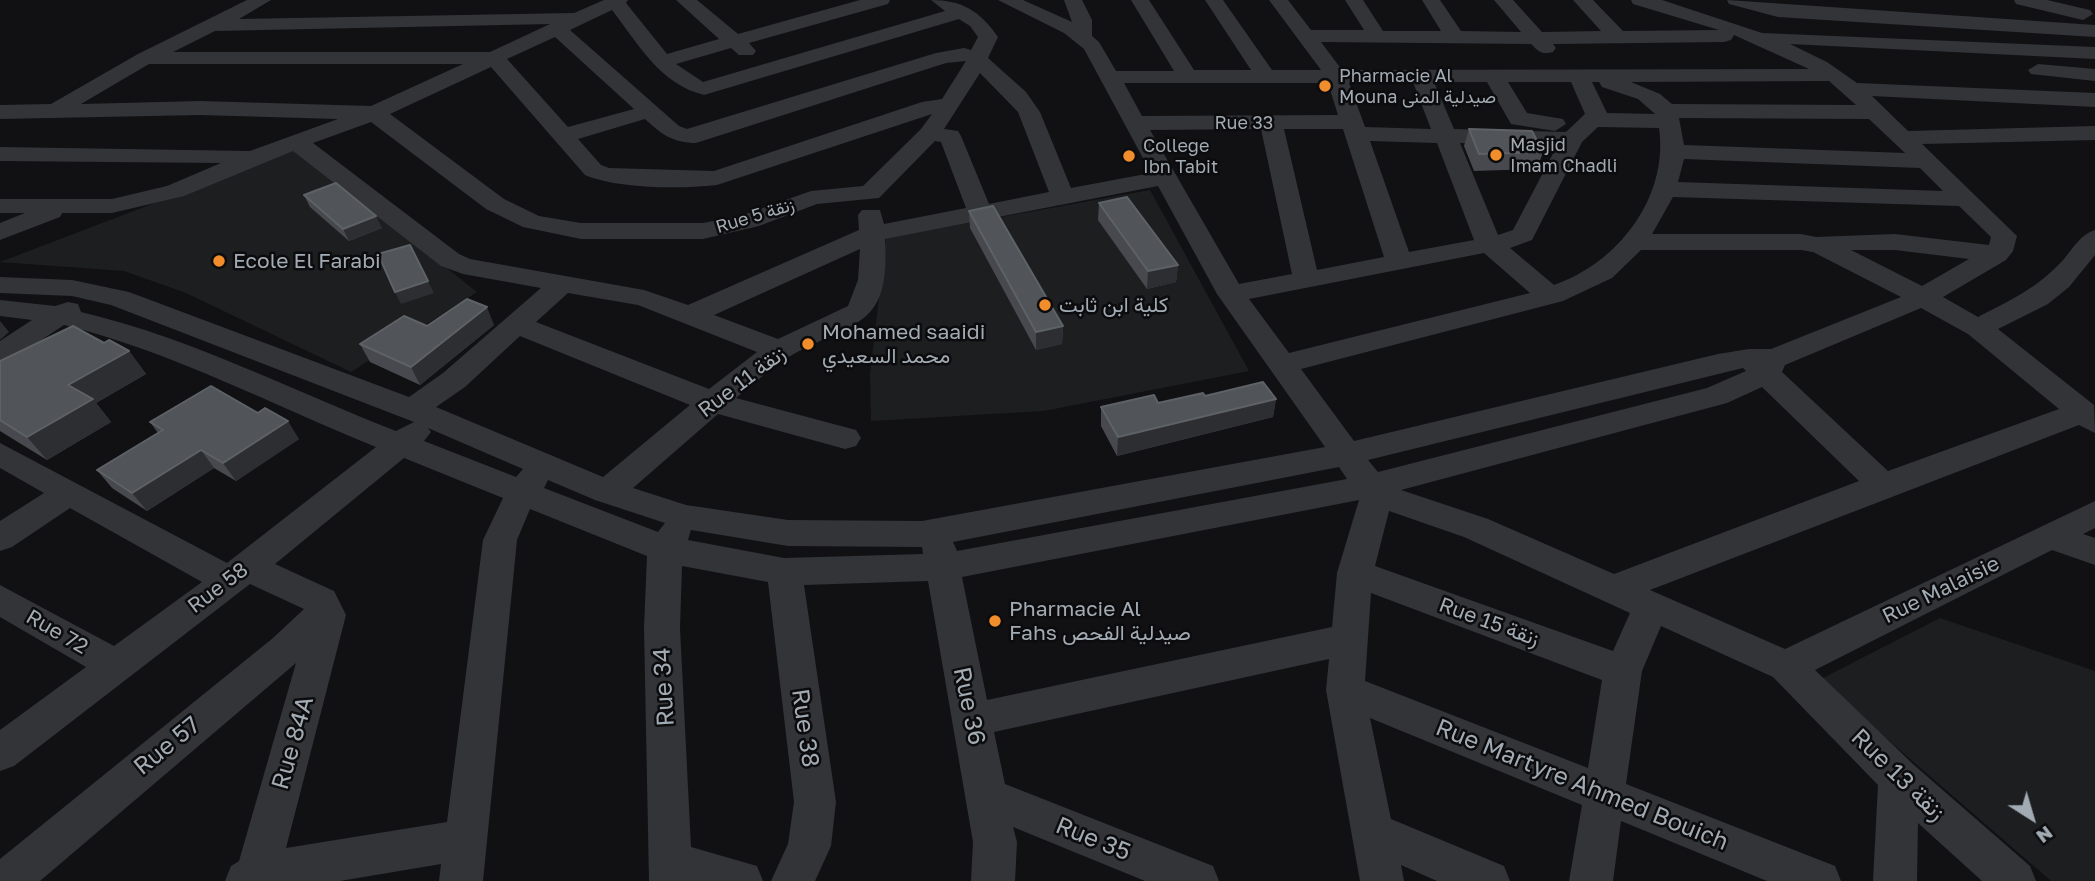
<!DOCTYPE html>
<html>
<head>
<meta charset="utf-8">
<style>
  body { margin:0 }
  #map { position:relative; width:2095px; height:881px; overflow:hidden; background:#111113; font-family:"Golos Text",sans-serif }
  canvas { display:block }
  .north { position:absolute; left:1997px; top:783px; width:70px; height:70px; -webkit-text-stroke:5px #0c0c0e; paint-order:stroke; rotate:143deg; font-size:19px; font-weight:700; line-height:28px; text-align:center; color:#a2abb3 }
  .north::after { content:''; display:block; margin:auto; width:24px; height:32px; background:#a2abb3; clip-path:polygon(50% 0,100% 100%,50% 72%,0 100%) }
</style>
</head>
<body>
<div id="map">
<canvas width="2095" height="881"></canvas>
<div class="north">N</div>
</div>
<script>
const ctx = document.querySelector('canvas').getContext('2d');
ctx.lineJoin = 'round';
function paint(path, color) { ctx.fillStyle = color; ctx.fill(path, 'evenodd'); }
function trace(path, color, width, dash) { ctx.strokeStyle = color; ctx.lineWidth = width; ctx.lineCap = dash ? 'butt' : 'round'; ctx.setLineDash(dash || []); ctx.stroke(path); }
function drawText(font, color, halo, rows, align = 'center') {
  ctx.font = font + ' "Golos Text",Vazirmatn,sans-serif'; ctx.lineWidth = 5; ctx.setLineDash([]); ctx.textBaseline = 'middle'; ctx.strokeStyle = halo; ctx.fillStyle = color; for (const [text, x, y, turn = 0] of rows) {
    ctx.save(); ctx.translate(x, y); ctx.rotate((+turn || 0) * Math.PI / 180); ctx.textAlign = isNaN(turn) ? turn : align; if (halo) ctx.strokeText(text, 0, 0); ctx.fillText(text, 0, 0); ctx.restore();
  }
}
const built = new Path2D(`
  M296,149L477,292L351,372L186,293L124,271L0,262Z
  M1150,190L1249,371L1044,411L871,421L870,374L886,238Z
  M1940,618L2095,671V881H2051L1819,680Z`);
const minor = new Path2D(`
  M247,0H271L239,19L574,13L604,0H628L626,3L667,54L719,39L676,0H697L738,34L860,0H890L888,4L749,43L756,51L753,55H739L731,48L676,64L703,82L945,11L931,0C962,0 980,11 998,37L988,58L1026,92L1040,112L1071,188L1151,173L1084,49L1064,33L998,0H1023L1072,22L1064,0H1082L1092,20V36L1099,42L1116,71H1174L1131,0H1149L1194,70H1251L1205,0H1223L1272,70H1321L1269,0H1288L1311,30H1364L1345,0H1363L1383,31H1441L1422,0H1440L1461,31L1521,32L1494,0H1513L1542,32L1601,31L1573,0H1593L1623,31L1719,30L1633,4L1631,0H1662L1762,33L2095,47V59L1790,44L1827,62L1857,83L2095,93V107L1872,96L1908,131L2095,126V140L1922,144L2017,236L2013,251L2006,260L1943,297L1978,317C2011,300 2039,287 2064,259C2073,248 2081,234 2095,230V255L2069,287L2048,304L1998,329L2094,405L2095,433L2079,425L1650,590L1785,649L2095,501V528L2083,534L2095,538V565L2052,550L1815,670L1914,765L2030,866L2036,881H1982L1918,823L1917,881H1873L1878,785L1773,677L1661,626L1642,671L1626,784L1835,866L1841,881H1767L1621,821L1613,881H1569L1582,805L1370,718L1391,819L1504,866L1510,881H1437L1401,865L1404,881H1360L1326,690L1329,659L994,732L1005,784L1213,866L1219,881H1145L1013,827L1017,842L1015,881H971L973,842L928,581L804,585L836,802L831,846L815,881H771L788,844L794,802L768,582L682,566L680,628L691,847L757,866L763,881H649L644,628L647,556L530,509L517,540L483,881H439L441,864L340,881H225L231,866L239,861L296,663L40,881H0V859L273,638L304,609L250,584L14,766L0,771V730L86,667L0,617V585L114,646L202,582L70,508L12,547L0,551V521L44,493L0,468V443L227,563L376,447C272,405 173,352 64,325L10,361L0,363V341L32,320L0,316V300L55,306L68,302L78,304L81,312C191,338 291,390 396,431L414,422L111,305L72,296L0,293V277L72,280L129,292L409,397L443,373L541,288L463,274L441,266L293,151L184,196L112,213H62L60,217L0,240V223L25,213H0V199H112L167,186L221,163L0,161V147L250,151L338,119L200,115L0,119V105L51,104L138,54ZM612,10C639,45 660,84 704,95L959,19L970,26L978,37L971,50L964,48L936,53L687,129L679,126L570,30ZM550,24L490,52H173L215,31ZM1734,35L1809,69L1342,70L1321,42L1531,44C1539,52 1542,55 1553,52L1556,48L1553,44L1724,42L1731,40ZM555,37L634,109L568,127L507,59ZM966,61L942,99L922,102L714,171L609,168L601,165L578,139L645,119C661,134 673,143 696,143L946,63ZM149,64H463L371,106L200,101L81,104ZM491,67L585,175C619,189 680,189 717,185L932,114L921,129L863,186L811,191L743,215L703,223H581L539,216L504,199L390,114ZM980,73L1018,112L1049,192L989,204L961,136L958,131L944,129ZM1829,81L1856,105L1672,104L1660,94L1631,82ZM1413,82L1431,129L1365,127L1349,83ZM1434,82H1487L1511,124L1555,131L1566,124L1563,119L1527,113L1508,82H1571L1585,114L1566,132L1454,129ZM1592,82H1599L1602,87L1638,99L1655,114L1607,113ZM1124,83H1328L1338,115L1142,116ZM1679,118L1869,119L1905,153L1684,145ZM371,122L486,209L523,227L581,239H703L759,226L817,204L879,198L935,141L941,142L966,208L884,224L880,210H862L858,215L859,230L688,305L644,290L470,259L459,254L313,143ZM1598,127L1659,128C1669,197 1618,263 1554,285L1510,248L1532,240L1582,142ZM1261,129L1292,274L1239,284L1150,130ZM1284,129H1343L1384,257L1317,270ZM1370,141L1437,143L1474,240L1409,252ZM1460,143L1557,146L1513,230L1498,235ZM1684,159L1920,168L1943,191L1678,182ZM1158,186L1217,294L1325,447L922,521L788,520L686,505L633,488L718,414L845,449L856,446L861,438L856,430L736,398C754,384 772,366 792,355C858,319 890,328 885,239ZM1673,197L1959,206L1991,237L1989,245L1895,234L1816,237L1801,234H1652ZM860,249L858,280L848,306L778,339L714,315ZM1641,250H1801L1813,252L1901,297L1771,349H1749L1718,354L1354,441L1301,369L1563,301L1612,278ZM1851,250H1895L1969,259L1922,286ZM1484,253L1530,293L1289,353L1249,299ZM568,293L638,305L757,352L709,389L536,322ZM1921,308L1968,334L2059,409L1888,471L1782,372L1785,365ZM520,336L690,405L603,477L436,407L465,387ZM1743,368L1746,371L1707,388L1378,472L1368,460ZM1762,387L1859,481L1614,574L1488,519L1401,490L1727,403ZM428,428L523,469L516,477L424,441L431,432ZM404,458L503,498L483,540L447,822L286,848L346,615L334,591L275,564ZM1339,467L1347,479L957,551L953,542ZM548,480L595,500L665,523L658,532L544,488ZM1359,500L1337,573L1332,627L987,700L962,577ZM1389,511L1464,537L1630,613L1613,651L1375,566ZM691,530L788,546L922,547L923,554L784,558L688,540ZM1371,593L1602,680L1588,768L1365,681Z
  M1727,0L2095,25V37L1778,17L1729,4Z
  M2014,0H2047L2090,10L2093,14L2083,20L2016,4Z
  M2038,64L2095,69V81L2031,74L2028,70Z`);
const wall = new Path2D(`
  M1469,129L1543,152L1537,169L1474,171L1464,146Z
  M304,195L382,228L349,241L310,207Z
  M1099,203L1178,265L1176,282L1147,289L1098,220Z
  M969,211L1063,326L1062,344L1036,350L970,228Z
  M494,325L420,385L370,362L360,344L427,326Z
  M104,343L129,351L146,374L96,403L111,422L47,460L0,431V361Z
  M1205,396L1276,399L1273,417L1117,456L1101,426V407L1158,403Z
  M150,422L299,439L236,481L214,468L147,511L112,488L97,470L158,433Z`);
const shadedWall = new Path2D(`
  M376,216L382,228L349,241L343,229Z
  M1178,265L1176,282L1147,289L1148,271Z
  M428,281L434,293L401,304L395,292Z
  M487,307L494,325L420,385L411,367Z
  M0,321L9,332L0,340Z
  M1063,326L1062,344L1036,350V332Z
  M129,351L146,374L96,403L111,422L47,460L27,437L68,385Z
  M1276,399L1273,417L1117,456L1118,437Z
  M288,421L299,439L236,481L223,463Z
  M201,450L214,468L147,511L132,493Z`);
const building = new Path2D(`
  M1469,129L1532,131L1543,152L1479,154Z
  M336,183L376,216L343,229L304,195Z
  M1127,197L1178,265L1148,271L1099,203Z
  M993,206L1063,326L1036,332L969,211Z
  M410,245L428,281L395,292L378,254Z
  M467,299L487,307L411,367L360,344L404,316L427,326Z
  M73,326L104,343L109,340L129,351L68,385L93,399L27,437L0,420V361Z
  M1263,382L1276,399L1118,437L1101,407L1154,395L1158,403L1203,393L1205,396Z
  M211,386L258,413L265,408L288,421L223,463L201,450L132,493L97,470L163,430L150,422Z`);
const markers = [
  [1325,86,7,"#f18d2b"],
  [1496,155,7,"#f18d2b"],
  [1129,156,7,"#f18d2b"],
  [219,261,7,"#f18d2b"],
  [1045,305,7,"#f18d2b"],
  [808,344,7,"#f18d2b"],
  [995,621,7,"#f18d2b"]
];
const farPoinames = [
  ["Pharmacie Al",1339,76],
  ["Mouna صيدلية المنى",1339,97],
  ["Masjid",1510,145],
  ["Imam Chadli",1510,166],
  ["College",1143,146],
  ["Ibn Tabit",1143,167]
];
const farStreetnames = [
  ["Rue 33",1244,123],
  ["Rue 5 زنقة",755,216,-17]
];
const poiNames = [
  ["Ecole El Farabi",233,261],
  ["كلية ابن ثابت",1059,305],
  ["Mohamed saaidi",822,332],
  ["محمد السعيدي",822,356],
  ["Pharmacie Al",1009,609],
  ["Fahs صيدلية الفحص",1009,633]
];
const streetNames = [
  ["Rue 11 زنقة",742,382,-37],
  ["Rue 58",218,588,-37],
  ["Rue Malaisie",1941,590,-26],
  ["Rue 15 زنقة",1489,622,20],
  ["Rue 72",57,632,30]
];
const nearStreetnames = [
  ["Rue 34",664,687,-93],
  ["Rue 36",969,706,78],
  ["Rue 38",805,728,82],
  ["Rue 84A",293,743,-74],
  ["Rue 57",167,746,-39],
  ["Rue 13 زنقة",1898,775,44],
  ["Rue Martyre Ahmed Bouich",1582,785,22],
  ["Rue 35",1093,839,22]
];
paint(built, '#1d1e20');
paint(minor, '#323438');
paint(wall, '#47494e');
paint(shadedWall, '#2d2e32');
paint(building, '#515459');
trace(building, '#5d6267', 2);
for (const [x, y, r, color] of markers) { const dot = new Path2D(); dot.arc(x, y, r, 0, 2 * Math.PI); ctx.fillStyle = color; ctx.fill(dot); trace(dot, '#0c0c0e', 2.5); }
drawText('18px', '#a2abb3', '#0c0c0e', farPoinames, 'left');
drawText('18px', '#a2abb3', '#0c0c0e', farStreetnames);
drawText('21px', '#a2abb3', '#0c0c0e', poiNames, 'left');
drawText('21px', '#a2abb3', '#0c0c0e', streetNames);
drawText('24px', '#a2abb3', '#0c0c0e', nearStreetnames);
</script>
</body>
</html>
